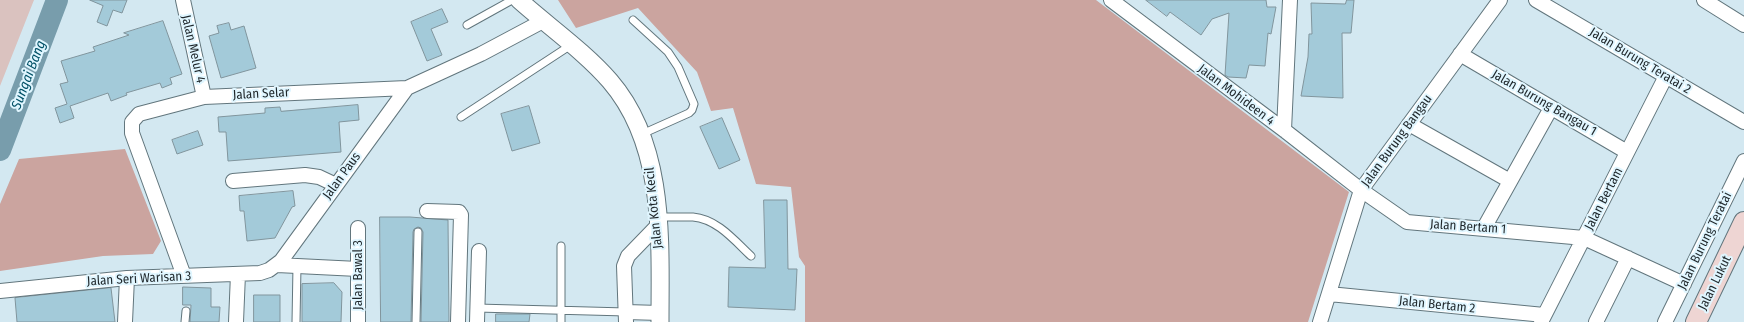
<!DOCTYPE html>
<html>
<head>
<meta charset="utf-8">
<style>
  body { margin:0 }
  canvas { display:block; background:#d3e8f1 }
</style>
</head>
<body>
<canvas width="1744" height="322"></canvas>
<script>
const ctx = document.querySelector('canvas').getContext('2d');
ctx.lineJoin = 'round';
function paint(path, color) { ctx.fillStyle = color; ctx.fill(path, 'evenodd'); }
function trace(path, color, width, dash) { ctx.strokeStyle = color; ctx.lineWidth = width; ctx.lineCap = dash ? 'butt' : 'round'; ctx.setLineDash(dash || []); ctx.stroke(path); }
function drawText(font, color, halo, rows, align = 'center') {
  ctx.font = font + ' "Fira Sans Condensed",sans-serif'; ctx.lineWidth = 4; ctx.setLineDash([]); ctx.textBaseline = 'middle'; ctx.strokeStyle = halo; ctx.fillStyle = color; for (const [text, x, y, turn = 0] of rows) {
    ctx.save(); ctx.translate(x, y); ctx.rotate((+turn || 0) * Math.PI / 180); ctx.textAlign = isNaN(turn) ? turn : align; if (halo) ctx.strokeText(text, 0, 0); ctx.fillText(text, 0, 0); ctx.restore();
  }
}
const green = new Path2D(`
  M0,0H34L0,86Z`);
const forest = new Path2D(`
  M558,0H1096L1349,192L1308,322H805V266L799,257L791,187L756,184L733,108L711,111L697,72L638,8L576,28Z
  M125,149L161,241L153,254L103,256L0,271V204L19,159Z`);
const river = new Path2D(`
  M0,150L57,0`);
const building = new Path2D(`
  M90,0H127L122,13L113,10L107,26L97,22L103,6Z
  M1146,0H1266L1267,7H1276L1271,34L1268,33L1265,66L1249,65L1246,78L1228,77L1225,75L1229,13L1212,19L1201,35L1170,12L1167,16Z
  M1347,0H1354L1351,33H1342L1343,98L1301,96L1308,57L1309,34H1312L1311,3L1345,4Z
  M442,9L448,22L431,29L442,55L427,61L411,22Z
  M163,21L182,74L170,78L172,84L162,88L160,83L126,93L127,95L111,101L108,93L70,106L74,118L60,123L55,108L67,104L60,84L68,82L61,61L95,51L93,47L129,35L124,33Z
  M229,23L231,30L244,26L256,68L221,78L209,36L219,33L217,26Z
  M358,105L359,120L339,122L341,152L228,161L226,132H219L218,117L265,113V108L280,107L281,111Z
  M529,106L540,143L512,151L501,114Z
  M722,118L740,160L719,169L700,127Z
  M198,131L203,145L177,154L172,140Z
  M293,191L295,206L292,207L275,238L247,241L244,211H240L239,196Z
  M764,200H787L788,269H797L795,310L728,307L729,267L765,268Z
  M380,217H410L448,220L449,322H421L423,232L421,228L418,227L414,229L413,232L411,322H381Z
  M334,283L342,292L341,322H302V284Z
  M183,287L211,288V307H220L219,322H190L191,305H183Z
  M111,288L115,322H17L15,298Z
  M254,295H280V322H254Z
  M496,314H530L529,322H496Z`);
const service = new Path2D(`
  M633,20L668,52L678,67L694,104L692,110L689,113L642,134
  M467,25L512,0
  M461,117L571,45
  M658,217C670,217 681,217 693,217C717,219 734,240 751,256
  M477,308L626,312
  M185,322L186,311
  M296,322L297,266
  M416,322L418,232
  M561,322V246`);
const minor = new Path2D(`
  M183,0L204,97
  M1111,0L1284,130L1361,190L1407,222L1584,238L1684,284
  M1536,0L1744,122
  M1704,0L1744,25
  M1460,54L1627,152
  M1409,124L1510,181
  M1284,130L1290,0
  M233,181L305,175L319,177L336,185
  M427,211L459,212L461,215L458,322
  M358,228V322
  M1484,228L1551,108
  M277,265L358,269
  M184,276L132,133V122L139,114L204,97L407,88L481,54L543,21
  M0,291L127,278L260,273L269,270L281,261L407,88
  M1329,294L1544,315
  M626,312L660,313
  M125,322L127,278
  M236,322L238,274
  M477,322L479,251
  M626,322L624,266L628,256L659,224
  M1320,322L1361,190L1500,0
  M1541,322L1666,76
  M1596,322L1628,258
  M1665,322L1744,161`);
const tertiary = new Path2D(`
  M519,0C548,26 585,52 610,81C666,146 660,241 660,322`);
const secondary = new Path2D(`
  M1696,322L1744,222`);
const streetNames = [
  ["Jalan Melur 4",193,49,77],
  ["Jalan Burung Teratai 2",1640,61,31],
  ["Jalan Selar",261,94,-3],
  ["Jalan Mohideen 4",1236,95,37],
  ["Jalan Burung Bangau 1",1544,103,30],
  ["Jalan Burung Bangau",1397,141,-54],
  ["Jalan Paus",342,176,-54],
  ["Jalan Bertam",1604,199,-63],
  ["Jalan Kota Kecil",654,208,-96],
  ["Jalan Bertam 1",1468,227,4],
  ["Jalan Burung Teratai",1705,241,-64],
  ["Jalan Bawal 3",358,275,-90],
  ["Jalan Seri Warisan 3",139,279,-3],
  ["Jalan Lukut",1715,283,-64],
  ["Jalan Bertam 2",1437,305,6]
];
const waterNames = [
  ["Sungai Bang",29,75,-69]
];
paint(green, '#dac2bf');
paint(forest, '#cba49f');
trace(river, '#789dac', 22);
paint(building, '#a3cad9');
trace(building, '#81959d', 1);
trace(service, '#62767d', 9);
trace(minor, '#62767d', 16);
trace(tertiary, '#62767d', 19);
trace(secondary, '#62767d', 22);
trace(service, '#fff', 7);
trace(minor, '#fff', 14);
trace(tertiary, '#fff', 17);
trace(secondary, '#eed5d3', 20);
drawText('13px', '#1f272b', '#e0f6ff', streetNames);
drawText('italic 14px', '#005066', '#e0f6ff', waterNames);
</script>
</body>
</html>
